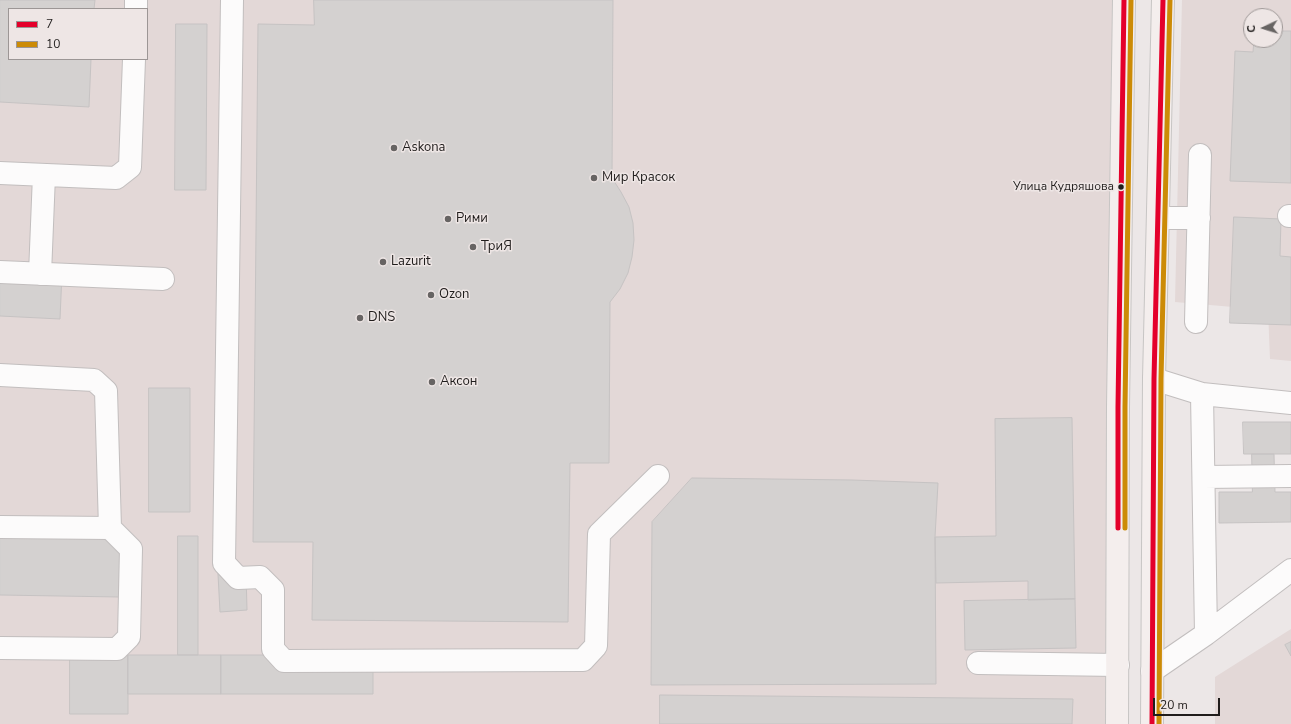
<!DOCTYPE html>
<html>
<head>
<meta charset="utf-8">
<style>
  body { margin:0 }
  #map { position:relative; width:1291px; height:724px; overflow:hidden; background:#ece7e7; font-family:"Nunito Sans",sans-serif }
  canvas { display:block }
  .legend { position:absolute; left:8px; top:8px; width:140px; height:52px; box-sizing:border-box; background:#eee6e5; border:1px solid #9c9695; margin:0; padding:5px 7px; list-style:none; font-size:12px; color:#201d1c }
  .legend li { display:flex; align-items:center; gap:8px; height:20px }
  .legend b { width:20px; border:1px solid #9c9695 }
  .north { position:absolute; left:1243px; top:8px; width:40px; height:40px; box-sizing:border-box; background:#eee6e5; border:1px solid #9c9695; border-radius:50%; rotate:266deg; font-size:11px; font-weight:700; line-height:16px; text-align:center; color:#201d1c }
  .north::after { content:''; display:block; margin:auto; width:14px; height:18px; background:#676463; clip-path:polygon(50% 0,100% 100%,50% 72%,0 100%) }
  .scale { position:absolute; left:1153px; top:698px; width:67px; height:18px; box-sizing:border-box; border:2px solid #201d1c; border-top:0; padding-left:5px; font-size:12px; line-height:14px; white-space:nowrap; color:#201d1c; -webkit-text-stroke:3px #eee6e5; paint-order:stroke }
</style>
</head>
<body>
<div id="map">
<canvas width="1291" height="724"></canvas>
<ul class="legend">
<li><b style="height:5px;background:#e4002b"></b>7</li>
<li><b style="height:5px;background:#cc8b06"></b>10</li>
</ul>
<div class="north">С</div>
<div class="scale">20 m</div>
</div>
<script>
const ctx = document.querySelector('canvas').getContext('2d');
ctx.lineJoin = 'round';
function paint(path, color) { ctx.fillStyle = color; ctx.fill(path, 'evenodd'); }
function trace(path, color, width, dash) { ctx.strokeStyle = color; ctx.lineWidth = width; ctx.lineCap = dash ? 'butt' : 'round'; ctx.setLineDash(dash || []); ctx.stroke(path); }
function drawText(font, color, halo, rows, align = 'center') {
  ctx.font = font + ' "Nunito Sans",sans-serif'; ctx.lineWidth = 3; ctx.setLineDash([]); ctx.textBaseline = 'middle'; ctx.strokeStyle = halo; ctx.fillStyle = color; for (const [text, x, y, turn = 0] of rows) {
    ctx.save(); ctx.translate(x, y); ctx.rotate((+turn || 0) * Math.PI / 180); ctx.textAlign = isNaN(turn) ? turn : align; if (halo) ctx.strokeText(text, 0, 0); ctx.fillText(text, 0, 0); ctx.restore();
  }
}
const built = new Path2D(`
  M0,0H1129L1116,724H0ZM9,9H147V59H9Z
  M1182,0H1291V361L1270,359L1268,310L1175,302ZM1251,16H1275V40H1251Z
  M1291,629V724H1215V677Z`);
const building = new Path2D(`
  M0,0H95L94,9H9V59H91L89,107L0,102Z
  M314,0H613L612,178L621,192L629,207L633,223L634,240L632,257L628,273L620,289L610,302L609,463H570L568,622L312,620L313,542H253L258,24L314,25Z
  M176,24H207L206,190H175Z
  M1275,31H1291V183L1230,181L1235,51L1253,52L1254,40H1275Z
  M1234,217L1281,219L1280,256L1291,257V325L1230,323Z
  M0,269L62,273L60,319L0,316Z
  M149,388H190V512H149Z
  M1072,418L1075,599L1028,600V581L936,583L935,537L996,536L995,419Z
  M1243,422H1291V454H1244Z
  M1252,454H1274L1275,492H1291V522L1219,523V492H1252Z
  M692,478L852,480L938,483L935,537L936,684L651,685L652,522Z
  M0,532L121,535L119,597L0,595Z
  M178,536H198V655H178Z
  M246,573L247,610L220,612L218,574Z
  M1075,599L1076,648L965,650L964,601Z
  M1291,642V656L1285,645Z
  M70,655H128V714H70Z
  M128,655H221V694H128Z
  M221,655H373V694H221Z
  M660,695L1073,699L1072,724H660Z`);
const minor = new Path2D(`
  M232,0L224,563L238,578L260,577L273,590V649L284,661L583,660L596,646L599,534L658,476
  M136,9V0
  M0,173L116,178L130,167L134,59
  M1289,216H1291
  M1158,218H1199
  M0,272L163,279
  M40,274L44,175
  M1196,322L1200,155
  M0,375L94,380L106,391L110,528L131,549L129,637L117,649L0,648
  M1202,394L1291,403
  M1204,477L1291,476
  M0,527L110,528
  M1206,634L1291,570
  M978,663L1118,665
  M1152,671L1206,634L1202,394L1154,379`);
const major = new Path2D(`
  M1117,724L1118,407L1124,0
  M1152,724L1154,379L1163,0`);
const bus1 = new Path2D(`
  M1118,528V407L1124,0
  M1152,724L1154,379L1163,0`);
const bus2 = new Path2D(`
  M1125,528V407L1131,0
  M1159,724L1161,379L1170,0`);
const markers = [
  [394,148,4,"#676463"],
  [594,178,4,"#676463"],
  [1121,187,3.5,"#201d1c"],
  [448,219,4,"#676463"],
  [473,247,4,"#676463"],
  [383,262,4,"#676463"],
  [431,295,4,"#676463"],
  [360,318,4,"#676463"],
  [432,382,4,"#676463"]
];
const busNames = [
  ["Улица Кудряшова",1114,187]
];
const poiNames = [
  ["Askona",402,148],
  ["Мир Красок",602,178],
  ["Рими",456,219],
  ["ТриЯ",481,247],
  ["Lazurit",391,262],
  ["Ozon",439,295],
  ["DNS",368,318],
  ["Аксон",440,382]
];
paint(built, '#e3d8d7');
paint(building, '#d4d1d0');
trace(building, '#c6c3c3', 1);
trace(minor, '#c2bebe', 24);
trace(major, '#c7c5c4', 24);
trace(minor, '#fcfbfb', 22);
trace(major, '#f4eeed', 22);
trace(bus1, '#e4002b', 5);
trace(bus2, '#cc8b06', 5);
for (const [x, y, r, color] of markers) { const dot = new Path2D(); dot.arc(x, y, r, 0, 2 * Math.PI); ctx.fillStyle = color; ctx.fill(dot); trace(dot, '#eee6e5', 1.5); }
drawText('12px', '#201d1c', '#eee6e5', busNames, 'right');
drawText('13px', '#201d1c', '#eee6e5', poiNames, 'left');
</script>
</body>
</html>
